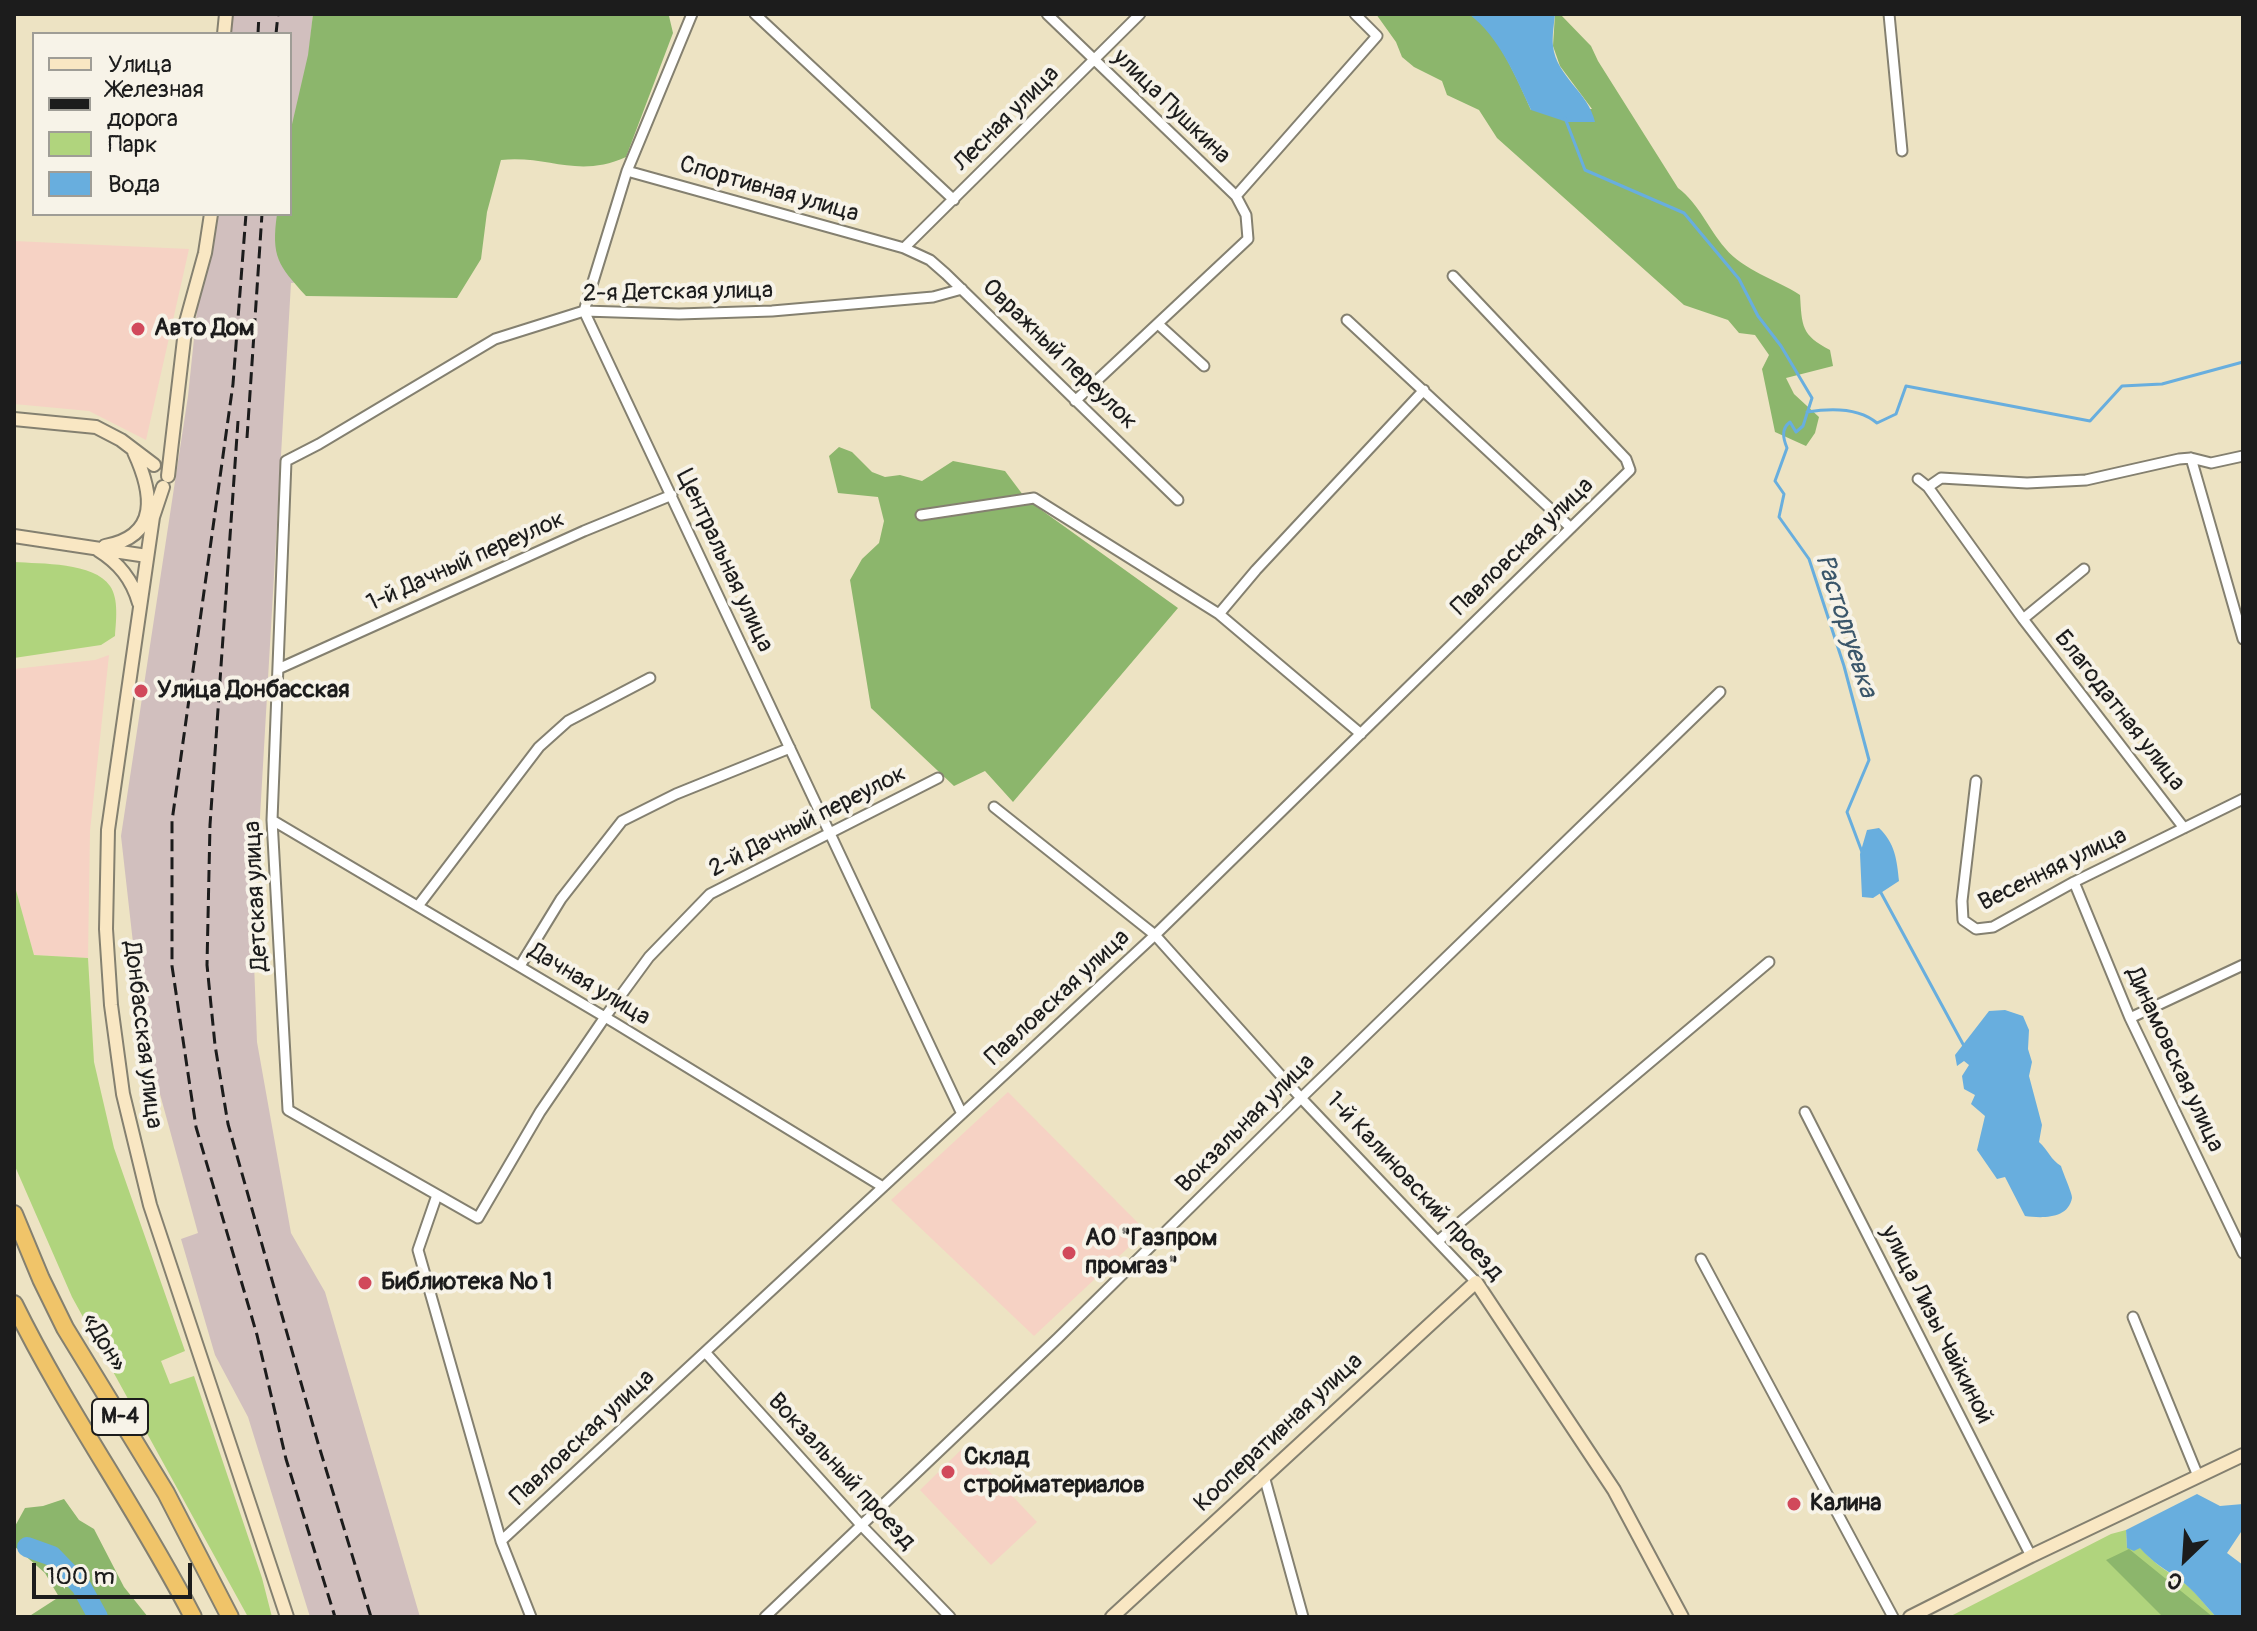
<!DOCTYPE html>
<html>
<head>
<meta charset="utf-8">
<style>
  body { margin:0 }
  #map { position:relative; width:2257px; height:1631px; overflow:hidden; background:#ede3c3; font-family:Pangolin,sans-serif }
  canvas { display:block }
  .frame { position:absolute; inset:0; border:16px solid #1c1c1c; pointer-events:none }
  .legend { position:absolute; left:32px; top:32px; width:260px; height:184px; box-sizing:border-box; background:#f7f3e8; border:2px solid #9f9d96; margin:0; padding:10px 14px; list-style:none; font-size:24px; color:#1c1c1c }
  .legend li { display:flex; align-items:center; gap:16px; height:40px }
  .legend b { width:40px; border:2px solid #9f9d96 }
  .north { position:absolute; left:2145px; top:1519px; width:80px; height:80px; -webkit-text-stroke:6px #f7f3e8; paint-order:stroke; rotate:205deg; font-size:22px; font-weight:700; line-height:32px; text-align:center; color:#1c1c1c }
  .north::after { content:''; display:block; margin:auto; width:28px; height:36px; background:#1c1c1c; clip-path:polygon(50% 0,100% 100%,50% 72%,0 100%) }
  .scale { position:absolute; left:32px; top:1563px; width:160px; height:36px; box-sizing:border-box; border:4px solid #1c1c1c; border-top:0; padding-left:10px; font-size:24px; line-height:28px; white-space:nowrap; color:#1c1c1c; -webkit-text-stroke:6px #f7f3e8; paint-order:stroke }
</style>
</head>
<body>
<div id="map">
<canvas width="2257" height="1631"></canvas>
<div class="frame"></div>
<ul class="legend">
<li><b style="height:10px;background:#f9e7c3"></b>Улица</li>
<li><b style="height:10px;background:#1c1c1c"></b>Железная дорога</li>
<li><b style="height:22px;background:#b0d47d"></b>Парк</li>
<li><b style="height:22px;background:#68aede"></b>Вода</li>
</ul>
<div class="north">С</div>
<div class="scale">100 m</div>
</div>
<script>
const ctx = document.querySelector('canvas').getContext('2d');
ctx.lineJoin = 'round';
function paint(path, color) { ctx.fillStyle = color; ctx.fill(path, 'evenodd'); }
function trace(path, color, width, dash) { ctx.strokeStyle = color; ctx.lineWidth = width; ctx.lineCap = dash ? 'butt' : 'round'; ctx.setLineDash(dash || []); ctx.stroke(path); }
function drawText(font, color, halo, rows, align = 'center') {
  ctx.font = font + ' Pangolin,sans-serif'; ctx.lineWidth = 8; ctx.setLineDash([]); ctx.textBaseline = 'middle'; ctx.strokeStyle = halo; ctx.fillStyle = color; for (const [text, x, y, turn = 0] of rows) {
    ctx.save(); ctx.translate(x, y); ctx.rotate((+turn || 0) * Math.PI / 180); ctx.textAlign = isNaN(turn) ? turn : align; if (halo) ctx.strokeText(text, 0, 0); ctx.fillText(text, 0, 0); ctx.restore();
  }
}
const built = new Path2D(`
  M14,241L189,249L146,440L89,411L14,404Z
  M109,655L90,831L88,958L34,955L14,883V669L95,660Z
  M1008,1092L1146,1231L1034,1336L891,1200Z
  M965,1446L1037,1522L991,1565L920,1490Z`);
const industrial = new Path2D(`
  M228,14H313L308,62L303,282L291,283L253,937L257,1042L291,1233L325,1292L420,1617H310L248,1417L215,1355L181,1239L198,1233L143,1032L121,836L188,396L207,214H290V34H226Z`);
const green = new Path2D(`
  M14,562C41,564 94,562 110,586C119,599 116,621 115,636L101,645L14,658Z
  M14,883L34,955L88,958L94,1062L114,1148L185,1351L161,1361L170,1384L194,1376L262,1578L272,1617H248L72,1297L14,1164Z
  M2126,1530L2127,1548L2140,1547C2153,1563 2164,1569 2180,1580C2194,1589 2205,1605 2216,1617H1949L2111,1534Z`);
const forest = new Path2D(`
  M313,14H665L669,16L673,33L626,157C577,179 549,155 501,160L487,212L481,259L457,298L306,296C278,265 271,257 277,214H290V133L308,55Z
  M1376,14C1394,14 1459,9 1471,15C1496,28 1520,85 1531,110L1592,109L1560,66L1553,46L1555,14H1560L1591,46L1598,61L1678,188C1699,204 1708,228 1725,248C1744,271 1776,279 1800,295C1802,326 1801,335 1830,350L1833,366L1786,378L1794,394L1819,417L1815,433L1806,446L1775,432L1762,369L1769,355L1755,335L1739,333L1728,320L1684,305L1497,138L1479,110L1447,95L1442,81L1414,67L1402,57L1396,42Z
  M839,447L852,452L872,472L885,477L900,475L922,481L953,461L1005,471L1026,499L1178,608L1013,802L985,771L954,786L871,708L850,580L862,559L879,543L884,521L878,497L838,493L829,456Z
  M64,1499L79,1520L94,1529L124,1587L148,1617H28L59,1597L45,1573L14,1546V1528L25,1508L43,1506Z
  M2129,1549L2213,1617H2163L2106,1560Z`);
const water = new Path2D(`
  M1469,14H1555C1554,24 1552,36 1553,46C1556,76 1589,93 1595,122H1567L1531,110C1515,76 1500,38 1469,14Z
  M1879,828C1895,843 1897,860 1899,881L1873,898L1862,897L1860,854L1867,830Z
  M2005,1010L2023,1016L2029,1030L2028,1049L2032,1062L2029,1076L2042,1125L2039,1142C2048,1150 2051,1160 2061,1166C2063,1173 2073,1195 2072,1198C2068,1220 2040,1218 2025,1216L2005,1177L1997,1179L1977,1150L1985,1116L1971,1104L1975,1095L1964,1089L1962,1076L1969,1065L1964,1061L1957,1066L1955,1055L1989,1011Z
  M2197,1494L2220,1506L2243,1504V1529L2227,1553L2243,1565V1617H2216C2205,1605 2193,1589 2180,1580C2165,1569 2152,1562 2140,1548L2134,1551L2127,1548L2126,1530Z`);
const stream = new Path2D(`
  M1565,118L1585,170L1684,213L1739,279L1758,316L1781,346L1812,398L1803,426L1796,432L1790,422C1781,429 1783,438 1787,448L1775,481L1784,494L1779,517L1809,559L1844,666L1869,760L1847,812L1862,852
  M1807,412C1831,408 1858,407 1877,423L1896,414L1906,386L2090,421L2122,386L2162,384L2243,362
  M1880,891L1964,1046`);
const river = new Path2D(`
  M27,1547L52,1556L81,1586L98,1617`);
const street = new Path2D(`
  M692,14L627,171L584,311L962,1114
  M755,14L954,200
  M1047,14L1236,196L1246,215L1248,239L1075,401
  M1889,14L1902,151
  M627,171L904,248L1140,14
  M1236,196L1377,36L1355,14
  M904,248L930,260L946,274L1178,500
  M1347,320L1571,528
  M1158,324L1204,366
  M2191,458L2243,639
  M1918,479L1928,487L2023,619L2184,828
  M1928,487L1941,478L2027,483L2086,480L2179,459L2191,458L2211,463L2243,456
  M921,515L1034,498L1219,614L1361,734
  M1219,614L1256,570L1424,390
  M2023,619L2084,569
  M278,669L584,531L672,495
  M938,778L710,894L649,957L605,1017L540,1112L478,1218L288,1110L272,820L286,461L319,444L495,339L584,311L679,314L772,311L933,297L962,289
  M1976,781L1962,901L1963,920L1976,929L1993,927L2074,882L2243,799
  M994,807L1155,935L1301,1098L1476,1282
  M272,820L615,1023L883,1187
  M2074,882L2130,1018L2243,1253
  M418,906L539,747L568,721L650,678
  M520,966L561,899L622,821L676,794L790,748
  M2130,1018L2243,965
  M1805,1112L2031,1556
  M437,1195L418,1250L501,1541L531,1617
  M1438,1241L1769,962
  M1701,1259L1893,1617
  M2133,1317L2198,1476
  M705,1352L861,1525L950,1617
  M1264,1476L1303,1617
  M501,1541L1155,935L1630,470L1626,459L1453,276
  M765,1617L1058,1338L1301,1098L1720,692`);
const secondary = new Path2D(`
  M224,34L226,14
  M14,419L96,427L121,440L154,465
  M168,476L186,322L205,253L211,214
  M163,487L153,517L108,830L106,929L111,1005L123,1094L150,1205L287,1617
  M14,536L147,556
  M105,546C160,536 153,493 134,452
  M98,550C119,563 132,579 139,603
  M1112,1617L1476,1282L1614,1490L1682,1617
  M1910,1617L2031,1556L2243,1455`);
const highway = new Path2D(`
  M14,1214L41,1279L65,1328L166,1493L230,1617
  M14,1304C67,1412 138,1510 193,1617`);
const rail = new Path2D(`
  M258,34L259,14
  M276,34L278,14
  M246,214L233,384L172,821V966L196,1127L257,1335L286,1459L335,1617
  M238,421L210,825L207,965L215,1045L228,1124L318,1443L371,1617
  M247,438L262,214`);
const markers = [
  [138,329,8,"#d1495b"],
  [141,691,8,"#d1495b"],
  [1069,1253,8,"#d1495b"],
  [365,1283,8,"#d1495b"],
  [948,1472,8,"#d1495b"],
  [1794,1504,8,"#d1495b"]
];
const shields = [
  [120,1417,56]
];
const shieldNames = [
  ["М-4",120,1417]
];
const streetNames = [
  ["улица Пушкина",1171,107,44],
  ["Лесная улица",1007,119,-45],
  ["Спортивная улица",769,190,16],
  ["2-я Детская улица",678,293,-1],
  ["Овражный переулок",1059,355,44],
  ["Павловская улица",1523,547,-44],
  ["Центральная улица",724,561,65],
  ["1-й Дачный переулок",466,562,-24],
  ["Благодатная улица",2119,711,52],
  ["2-й Дачный переулок",808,822,-27],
  ["Весенняя улица",2053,870,-26],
  ["Детская улица",257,896,-93],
  ["Дачная улица",589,985,31],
  ["Павловская улица",1058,998,-43],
  ["Донбасская улица",142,1035,83],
  ["Динамовская улица",2174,1060,65],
  ["Вокзальная улица",1246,1124,-45],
  ["1-й Калиновский проезд",1414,1187,47],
  ["улица Лизы Чайкиной",1936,1325,63],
  ["«Дон»",103,1343,59],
  ["Кооперативная улица",1279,1433,-43],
  ["Павловская улица",583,1438,-43],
  ["Вокзальный проезд",841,1472,47]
];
const poiNames = [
  ["Авто Дом",154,329],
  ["Улица Донбасская",157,691],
  ["АО \"Газпром",1085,1239],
  ["промгаз\"",1085,1267],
  ["Библиотека № 1",381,1283],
  ["Склад",964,1458],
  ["стройматериалов",964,1486],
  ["Калина",1810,1504]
];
const waterNames = [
  ["Расторгуевка",1845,626,72]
];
paint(built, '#f6d2c4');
paint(industrial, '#d1bfbe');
paint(green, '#b0d47d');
paint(forest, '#8cb66c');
paint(water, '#68aede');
trace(stream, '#68aede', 3);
trace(river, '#68aede', 20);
trace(street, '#848070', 13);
trace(secondary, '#848070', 16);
trace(highway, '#848070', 20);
trace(street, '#fff', 9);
trace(secondary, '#f9e7c3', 12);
trace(highway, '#f0c469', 16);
trace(rail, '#1c1c1c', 3, [12, 6]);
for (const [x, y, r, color] of markers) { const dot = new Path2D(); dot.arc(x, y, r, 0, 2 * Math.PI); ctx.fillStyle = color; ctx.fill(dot); trace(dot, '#f7f3e8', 3); }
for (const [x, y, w] of shields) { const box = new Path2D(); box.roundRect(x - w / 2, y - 18, w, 36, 6); ctx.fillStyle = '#f7f3e8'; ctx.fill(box); trace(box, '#1c1c1c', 2); }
drawText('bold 22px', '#1c1c1c', null, shieldNames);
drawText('24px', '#1c1c1c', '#f7f3e8', streetNames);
drawText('bold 24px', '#1c1c1c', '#f7f3e8', poiNames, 'left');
drawText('italic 26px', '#3a566a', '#f7f3e8', waterNames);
</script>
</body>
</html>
